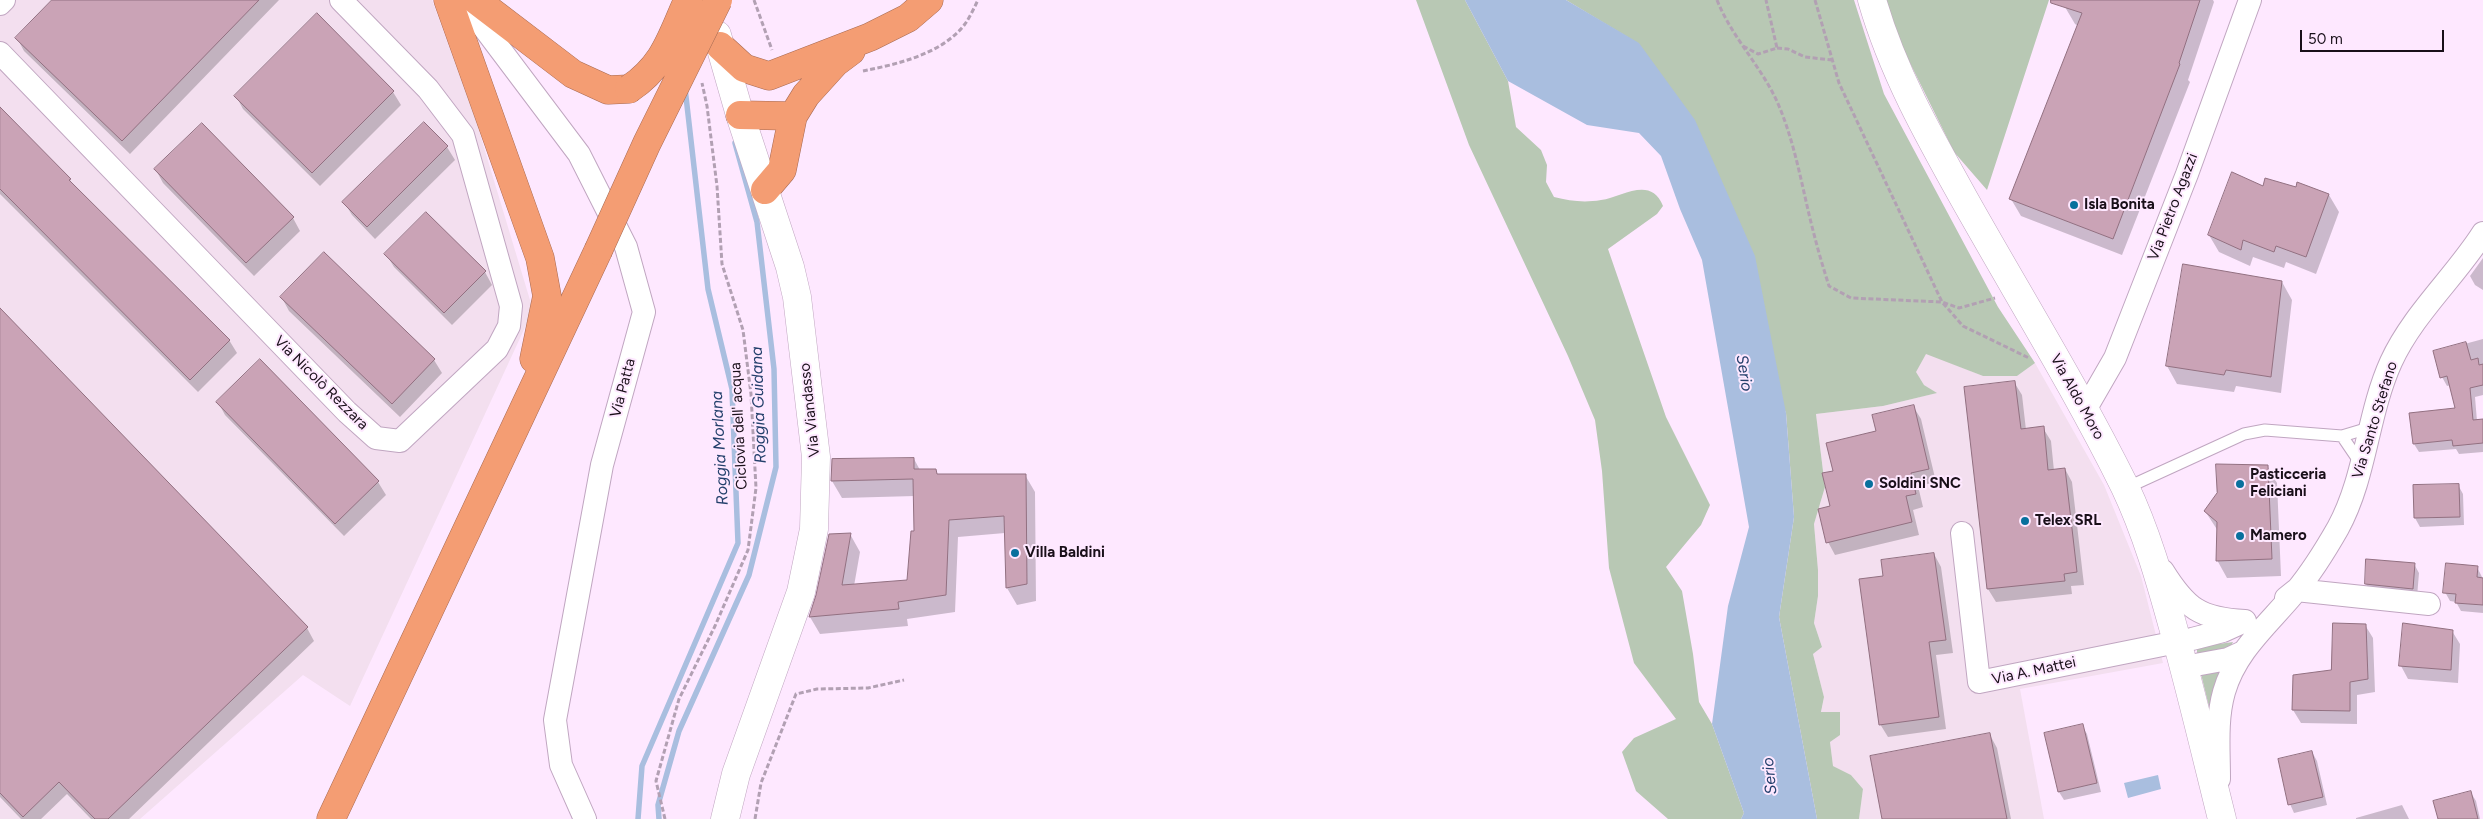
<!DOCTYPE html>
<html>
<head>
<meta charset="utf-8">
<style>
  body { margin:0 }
  #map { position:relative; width:2483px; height:819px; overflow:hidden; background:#fee8ff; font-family:Figtree,sans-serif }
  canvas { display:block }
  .scale { position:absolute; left:2300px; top:30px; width:144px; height:22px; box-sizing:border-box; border:2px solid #190f19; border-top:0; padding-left:6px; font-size:15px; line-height:18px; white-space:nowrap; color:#190f19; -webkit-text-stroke:4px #fee8ff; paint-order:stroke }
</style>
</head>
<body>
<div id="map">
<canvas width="2483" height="819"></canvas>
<div class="scale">50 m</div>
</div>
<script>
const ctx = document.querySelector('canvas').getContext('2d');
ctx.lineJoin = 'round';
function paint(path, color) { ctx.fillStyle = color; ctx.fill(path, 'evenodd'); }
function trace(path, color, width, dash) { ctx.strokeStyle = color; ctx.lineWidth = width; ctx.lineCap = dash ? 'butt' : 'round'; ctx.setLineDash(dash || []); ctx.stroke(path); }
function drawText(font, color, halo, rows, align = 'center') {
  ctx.font = font + ' Figtree,sans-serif'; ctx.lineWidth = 4; ctx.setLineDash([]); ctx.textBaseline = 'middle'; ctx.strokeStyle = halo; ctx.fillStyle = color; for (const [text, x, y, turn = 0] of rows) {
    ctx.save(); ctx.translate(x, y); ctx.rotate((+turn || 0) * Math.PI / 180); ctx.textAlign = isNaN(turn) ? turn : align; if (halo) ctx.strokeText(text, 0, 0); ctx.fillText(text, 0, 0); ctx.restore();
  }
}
const industrial = new Path2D(`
  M0,0H432L476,121L533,310L350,706L303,675L140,819H0Z
  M1926,353L1983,376H2017L2035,363L2104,485L2141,576L2163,663L2020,689L2044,819H1859L1863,789L1851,775L1833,766L1830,742L1839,712L1821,713L1824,697L1813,654L1822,647L1814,623L1818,596V570L1814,524L1825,487L1816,414L1883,406L1936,393L1924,385L1915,372Z`);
const green = new Path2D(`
  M1416,0H1465L1508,81L1516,127L1541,150L1547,165L1546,182L1554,197C1570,201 1584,203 1601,200C1622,197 1651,175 1663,206L1657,214L1608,249L1666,417L1710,505L1701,525L1666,567L1682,591L1693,654L1699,702L1712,724L1744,813L1741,819H1668L1636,791L1622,752L1634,738L1676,719L1634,663L1609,568L1602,471L1595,420L1568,356L1469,145Z
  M1566,0H1854L1884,94L1998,307L2035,363L2017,376H1983L1926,354L1916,372L1924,385L1937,393L1883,406L1816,414L1825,487L1814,524L1818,570V596L1814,623L1822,647L1813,654L1824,697L1821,712H1840V735L1830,742L1833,766L1851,775L1863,789L1859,819H1817L1779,617L1794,517L1786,413L1639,44Z
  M1879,0H2049L1987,190L1954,152L1908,59L1880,25Z
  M2233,642L2231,646L2197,656V647Z
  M2227,666L2211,715L2201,674Z`);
const water = new Path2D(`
  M1465,0H1566L1639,43L1695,120L1755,256L1786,413L1794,517L1779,617L1817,819H1741L1744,813L1712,724L1728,606L1749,527L1702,260L1680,209L1661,156L1639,133L1587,125L1508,81Z
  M2158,775L2161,789L2128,798L2124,783Z`);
const shadow = new Path2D(`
  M54,0H279L130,154L24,51L17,38Z
  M2067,0H2213L2214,2L2188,80L2190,82L2122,255L2021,216L2011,199L2078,26L2075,24L2065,7Z
  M317,15L393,92L401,105L320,186L243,109L236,96Z
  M0,109L70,180L74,188L229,340L237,353L198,392L0,194Z
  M424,124L447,147L455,160L375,239L352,215L344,202Z
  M156,170L293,218L300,231L254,276L163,183Z
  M2264,188L2329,195L2339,212L2316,274L2286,262L2284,268L2253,257L2250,266L2219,252L2209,235Z
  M324,254L434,360L442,373L400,417L289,311L282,298Z
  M386,254L485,272L492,285L452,325L394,267Z
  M2483,258V290L2475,285L2470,276Z
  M2184,266L2282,282L2292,300L2281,393L2236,386L2234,392L2177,384L2167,366Z
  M0,310L307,628L314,641L129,819H91L67,794L41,819H21L0,797Z
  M2483,339V395L2475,397L2477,421H2483V452L2459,454L2456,449L2419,452L2414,444L2457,409L2451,385L2447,386L2442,377L2435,352Z
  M2014,382L2022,395L2026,430L2043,428L2051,441L2054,471L2065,469L2072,482L2084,585L2071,586L2072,594L1996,602L1988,589L1965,388Z
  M218,402L378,482L386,495L344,536L225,415Z
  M1913,406L1921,419L1936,482L1918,486L1923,507L1913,510L1919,535L1835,555L1828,542L1834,472L1877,432Z
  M914,459L920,470H935L938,475H1025L1035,492L1036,601L1017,605L1007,588L1005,533L958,537L955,612L907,619L908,626L820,634L810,617L850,534L860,552L854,586L908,581L915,532V496L842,498L832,481L833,460Z
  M2267,466L2277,483L2281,576L2227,578L2217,560L2218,531L2205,511Z
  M2458,485L2463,494L2464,525L2420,527L2415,518L2414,486Z
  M1934,554L1941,567L1953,653L1936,655L1946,729L1888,737L1880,724L1885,577Z
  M2414,564L2419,573L2417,597L2371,592L2366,584Z
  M2477,567L2483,579V613L2461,611L2456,602L2450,601L2445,592Z
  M2365,625L2373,638L2375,692L2357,695V724L2301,723L2293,710L2332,671Z
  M2452,631L2460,644L2458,683L2408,679L2401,666Z
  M2082,726L2087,734L2101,792L2064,800L2059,792L2046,734Z
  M1990,735L1997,748L2011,819H1883Z
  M2312,752L2317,761L2327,805L2294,813L2290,804Z
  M2471,793L2476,801L2480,819H2439Z
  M2402,805L2409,819H2356V818Z`);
const stream = new Path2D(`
  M638,819L642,766L738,543L732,389L708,289L685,88
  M659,819L658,805L679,731L749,575L776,467L774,369L757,222L735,143`);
const building = new Path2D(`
  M52,0H259L122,141L15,38Z
  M2051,0H2200L2179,63L2180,64L2113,239L2009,199L2082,13L2051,3Z
  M317,13L394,91L312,173L234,96Z
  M0,107L71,179L69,180L230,340L190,380L0,189Z
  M424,122L448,146L367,227L342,202Z
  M202,123L294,217L246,263L154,169Z
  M2232,172L2263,186L2265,178L2296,187L2297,182L2329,194L2306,257L2276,246L2274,252L2243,240L2241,250L2208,235Z
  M426,212L486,271L444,313L384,254Z
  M324,252L435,359L392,404L280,297Z
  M2183,264L2282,281L2271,377L2226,370L2224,375L2166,366Z
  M0,308L308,627L108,819H95L59,782L23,817L0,793Z
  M2466,342L2471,360L2478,358L2479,365L2483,364V385L2470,388L2473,420L2483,419V443L2453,446L2452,440L2413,444L2409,413L2455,408L2447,376L2440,378L2433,351Z
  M260,359L379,481L335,524L216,402Z
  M2015,381L2021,429L2044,426L2048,470L2065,468L2077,572L2064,574L2065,581L1987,589L1964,387Z
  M1914,405L1929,469L1911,473L1916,494L1906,496L1912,522L1826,543L1818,509L1830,506L1822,473L1833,471L1826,443L1876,431L1872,415Z
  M914,458V469H936L937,474H1026L1027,584L1006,588L1004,516L949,520L946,595L898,602L899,609L809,617L816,595L829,534L851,533L842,585L907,580L911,531H914L913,479L831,481L832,459Z
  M2216,464L2268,465L2272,559L2216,561L2217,522L2204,511L2217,493Z
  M2459,484L2460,517L2414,518L2413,485Z
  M1934,553L1946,640L1929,642L1939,717L1879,725L1859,579L1883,576L1881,560Z
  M2366,559L2415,563L2413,589L2365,584Z
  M2446,563L2478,566L2477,577L2483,578V605L2455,603L2456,594L2443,593Z
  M2333,623L2366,624L2368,679L2350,682V711L2292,710L2293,675L2331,670Z
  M2403,623L2453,630L2451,670L2399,666Z
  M2083,724L2097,783L2058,792L2044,733Z
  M1990,733L2007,819H1882L1870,756Z
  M2312,751L2323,797L2288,805L2278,759Z
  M2471,791L2478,819H2438L2433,801Z`);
const path = new Path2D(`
  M754,0L772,50
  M1717,0C1732,38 1763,68 1779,106C1797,149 1803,194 1815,238C1819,254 1824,270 1829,286L1851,298L1942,302L1959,308L1995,298
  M1815,0L1839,83L1942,302L1963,326L2029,358
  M1743,46L1758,54L1777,48L1766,0
  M1777,48L1788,49L1805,57L1832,60
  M863,71C898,64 942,54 965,24C970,17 974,8 978,0
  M665,819L656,781L679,699L715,626L748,550L756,488L751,394L743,330L722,264L717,186L707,106L702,83
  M755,819L761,783L796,694L817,689L868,688L904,680`);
const lane = new Path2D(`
  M2342,436L2361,464
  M2126,488L2244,434L2265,430L2342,436L2372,427`);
const street = new Path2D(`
  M463,0L579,154L626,247L644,312L602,465L555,720L561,765L585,819
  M0,4L4,0
  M0,53L347,412L376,438L400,441L497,349L509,326L511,306L463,135L428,89L341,0
  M2085,410L2115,358L2187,174L2250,0
  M1962,533L1979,682L2192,639L2223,631L2245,621
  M2163,571C2186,608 2200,619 2245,621
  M2286,598L2296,590L2429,604
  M2184,667L2228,659L2243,652
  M2219,779C2219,750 2216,720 2224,692C2236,650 2269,624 2296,591C2311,573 2326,549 2338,528C2366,477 2367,415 2391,362C2413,314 2455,277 2483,233`);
const secondary = new Path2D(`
  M1872,0C1893,73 1930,138 1967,204C2020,298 2077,390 2125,487C2146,531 2160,580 2173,627C2191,691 2206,755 2222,819
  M717,35L740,115L790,267L797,297L816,457L814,529L801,592L736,774L725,819`);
const highway = new Path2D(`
  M448,0L540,258L547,296L534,359
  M476,0L573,74L608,90L629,89
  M720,46L744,68L769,76L870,37L908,18L929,0
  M740,115L793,116
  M765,190L782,170L793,116L806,95L835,63L851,51
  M331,819L598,251`);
const highwayBridge = new Path2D(`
  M629,89C665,65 671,37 688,0
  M598,251L647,143L718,0`);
const markers = [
  [2074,205,5,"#08709d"],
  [1869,484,5,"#08709d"],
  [2240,484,5,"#08709d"],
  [2025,521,5,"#08709d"],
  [2240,536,5,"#08709d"],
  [1015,553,5,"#08709d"]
];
const poiNames = [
  ["Isla Bonita",2084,205],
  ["Pasticceria",2250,475],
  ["Feliciani",2250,492],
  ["Soldini SNC",1879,484],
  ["Telex SRL",2035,521],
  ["Mamero",2250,536],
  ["Villa Baldini",1025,553]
];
const streetNames = [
  ["Via Pietro Agazzi",2173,207,-69],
  ["Via Nicolò Rezzara",321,383,45],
  ["Via Patta",623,388,-75],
  ["Via Aldo Moro",2077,397,61],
  ["Via Viandasso",810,410,-96],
  ["Via Santo Stefano",2375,420,-73],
  ["Ciclovia dell' acqua",739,426,-93],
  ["Via A. Mattei",2034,671,-12]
];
const waterNames = [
  ["Serio",1744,373,81],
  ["Roggia Guidana",759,405,-92],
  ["Roggia Morlana",720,448,-93],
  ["Serio",1770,776,-96]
];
paint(industrial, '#f3dfef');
paint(green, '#b8c8b4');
paint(water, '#a9bedf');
paint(shadow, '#0003');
trace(stream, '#a9bedf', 5.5);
paint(building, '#caa3b6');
trace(building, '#927081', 1);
trace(lane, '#c0a6c1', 13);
trace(street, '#c0a6c1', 24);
trace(secondary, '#c0a6c1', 29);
trace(highway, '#a76b54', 29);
trace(path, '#b2a0b3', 3, [5, 2.5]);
trace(lane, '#fff', 11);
trace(street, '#fff', 22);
trace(secondary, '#fff', 28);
trace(highway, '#f49d73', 28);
trace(highwayBridge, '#a76b54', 29, []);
trace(highwayBridge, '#f49d73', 28);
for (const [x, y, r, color] of markers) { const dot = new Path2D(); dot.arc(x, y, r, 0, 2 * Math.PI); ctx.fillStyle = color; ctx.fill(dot); trace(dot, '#fee8ff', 2); }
drawText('bold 15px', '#190f19', '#fee8ff', poiNames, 'left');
drawText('15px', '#190f19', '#fee8ff', streetNames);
drawText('italic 16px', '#24406c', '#fee8ff', waterNames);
</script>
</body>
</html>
